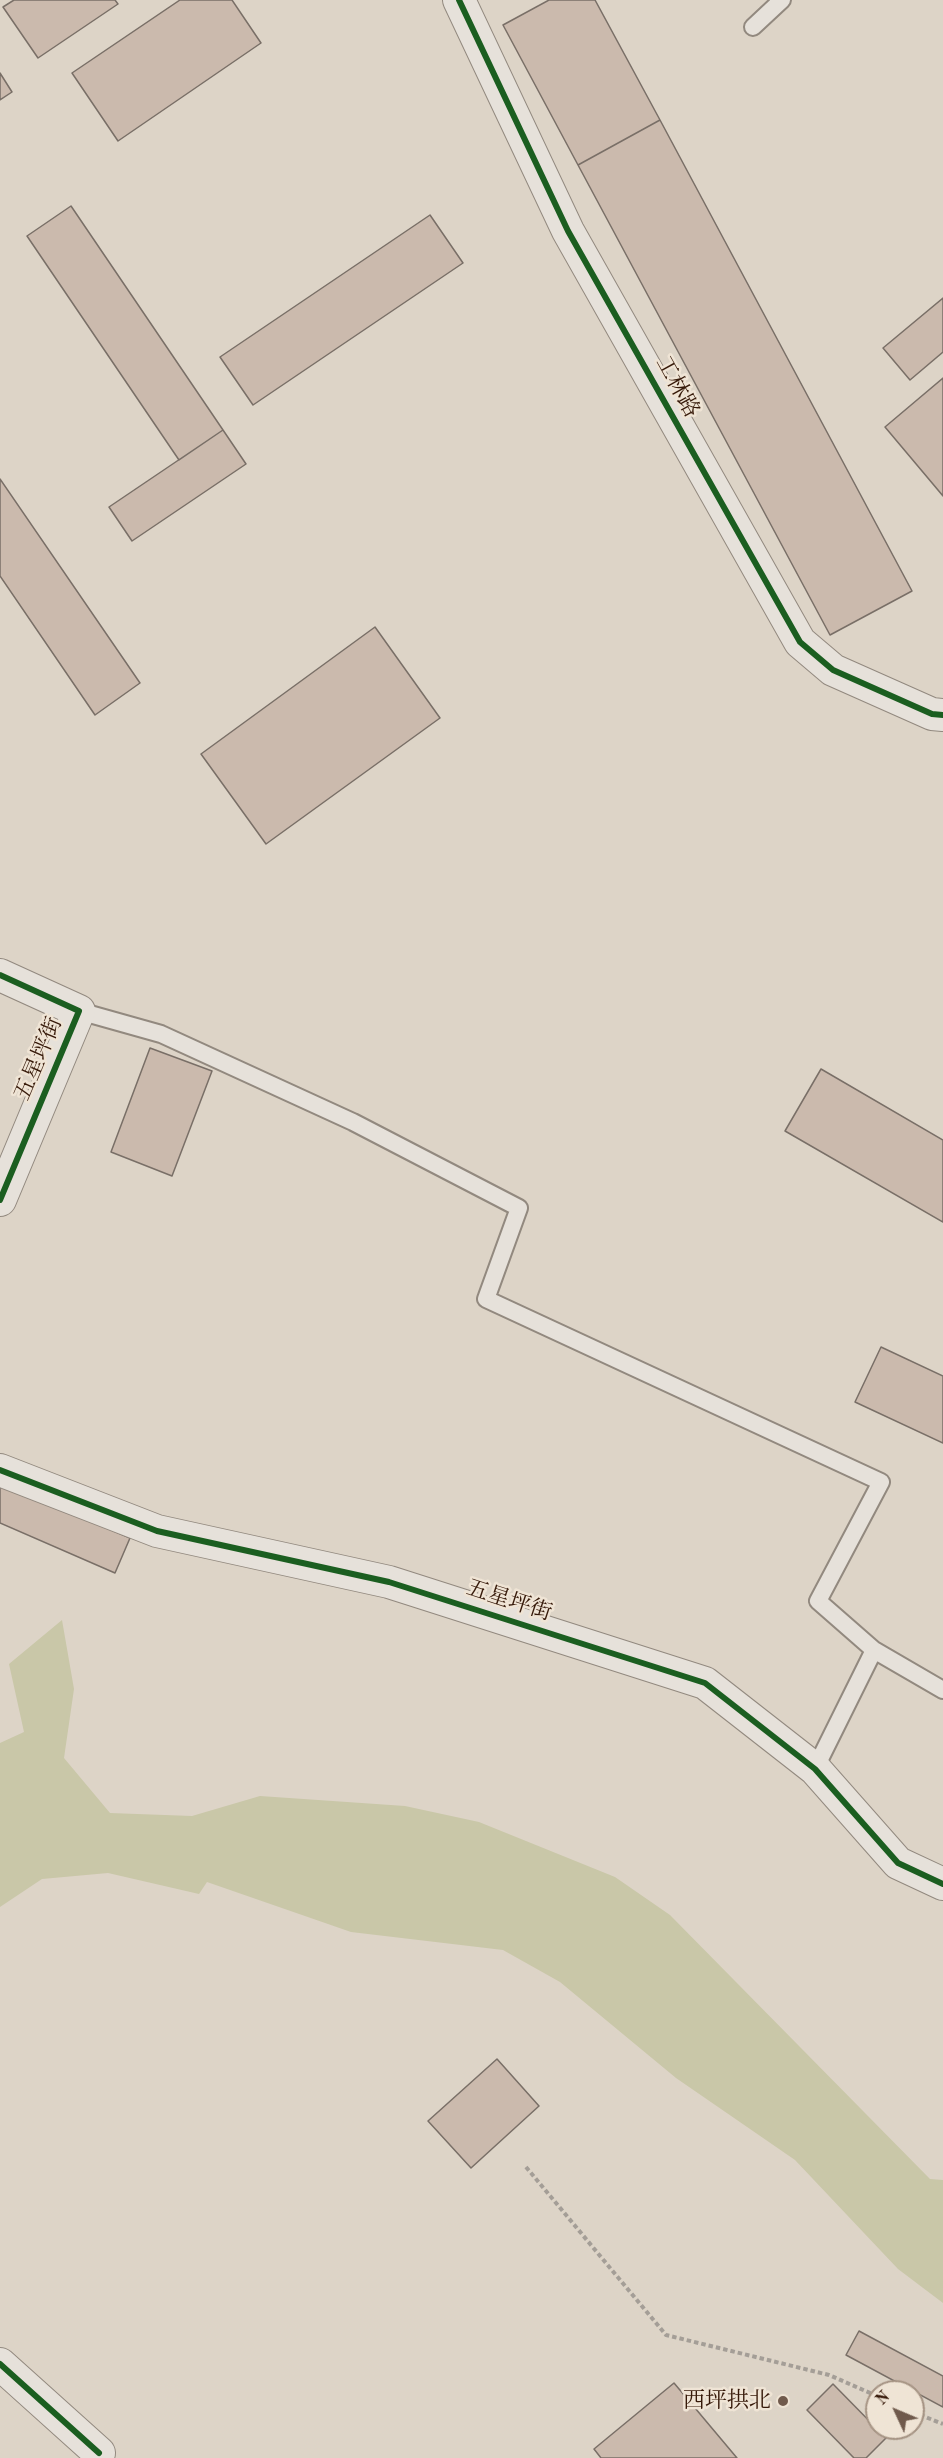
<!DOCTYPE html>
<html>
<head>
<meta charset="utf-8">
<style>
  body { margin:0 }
  #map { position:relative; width:943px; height:2458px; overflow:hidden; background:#ddd4c7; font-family:"Old Standard TT",serif }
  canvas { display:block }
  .north { position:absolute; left:865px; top:2380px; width:60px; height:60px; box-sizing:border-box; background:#efe4d5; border:2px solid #a59383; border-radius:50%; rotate:314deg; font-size:16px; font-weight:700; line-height:24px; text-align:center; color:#361909 }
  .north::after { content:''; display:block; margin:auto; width:21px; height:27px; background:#705a4c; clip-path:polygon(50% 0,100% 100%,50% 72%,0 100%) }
</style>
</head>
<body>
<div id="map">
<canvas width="943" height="2458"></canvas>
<div class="north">N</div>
</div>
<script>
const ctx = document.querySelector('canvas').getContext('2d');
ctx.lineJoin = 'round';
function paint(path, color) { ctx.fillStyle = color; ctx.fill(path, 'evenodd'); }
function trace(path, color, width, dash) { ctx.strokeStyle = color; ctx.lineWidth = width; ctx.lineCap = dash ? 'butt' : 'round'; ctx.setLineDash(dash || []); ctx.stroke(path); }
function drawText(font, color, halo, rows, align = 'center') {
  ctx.font = font + ' "Old Standard TT","Noto Serif SC",serif'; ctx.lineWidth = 5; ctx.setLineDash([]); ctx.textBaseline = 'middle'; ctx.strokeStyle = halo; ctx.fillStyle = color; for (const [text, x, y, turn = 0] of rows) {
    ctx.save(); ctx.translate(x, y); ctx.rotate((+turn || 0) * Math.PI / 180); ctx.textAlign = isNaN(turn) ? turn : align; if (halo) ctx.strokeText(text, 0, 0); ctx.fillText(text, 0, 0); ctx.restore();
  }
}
const green = new Path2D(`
  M62,1620L74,1689L64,1758L110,1813L192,1816L260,1796L405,1806L479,1822L615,1877L670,1915L930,2179L943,2180V2303L898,2269L795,2160L676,2078L560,1982L503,1950L351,1932L207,1882L199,1894L108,1873L42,1879L0,1907V1743L24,1732L9,1664Z`);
const building = new Path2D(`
  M14,0H115L118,4L38,58L3,7Z
  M180,0H232L261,43L118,141L72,73Z
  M549,0H595L660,120L578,165L503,25Z
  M0,73L12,92L0,100Z
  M660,120L912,591L830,635L578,165Z
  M71,206L223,430L179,460L27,236Z
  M430,215L463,263L253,405L220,357Z
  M943,298V352L910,380L883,348Z
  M943,378V496L885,427Z
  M223,430L246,464L132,541L109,507Z
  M0,479L140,683L95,715L0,576Z
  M375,627L440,718L266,844L201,754Z
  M150,1048L212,1071L172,1176L111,1152Z
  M821,1069L943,1140V1222L785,1131Z
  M881,1347L943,1376V1443L855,1402Z
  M0,1482L130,1538L115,1573L0,1523Z
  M497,2059L539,2106L471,2168L428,2121Z
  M859,2331L943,2376V2407L846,2355Z
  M674,2383L737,2458H601L594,2449Z
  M833,2384L886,2438L866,2458H854L807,2410Z`);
const path = new Path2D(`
  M526,2167L666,2335L829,2375L877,2396
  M913,2412L943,2424`);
const lane = new Path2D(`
  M753,27L782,0
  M79,1011L161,1034L353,1122L519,1208L486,1299L881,1482L818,1601L874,1650L943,1690
  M815,1769L874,1650`);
const street = new Path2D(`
  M459,0L568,231L800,642L833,670L932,714L943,715
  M0,975L79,1011L0,1200
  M0,1470L157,1531L389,1582L705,1683L815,1769L898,1863L943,1884
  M0,2364L99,2453`);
const cycleway = new Path2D(`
  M459,0L568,231L800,642L833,670L932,714L943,715
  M0,975L79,1011L0,1200
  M0,1470L157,1531L389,1582L705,1683L815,1769L898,1863L943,1884
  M0,2364L99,2453`);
const markers = [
  [783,2401,6,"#705a4c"]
];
const streetNames = [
  ["工林路",677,387,61],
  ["五星坪街",39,1059,-67],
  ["五星坪街",509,1601,18]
];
const poiNames = [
  ["西坪拱北",771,2401]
];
paint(green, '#c9c7a8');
paint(building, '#cbbaad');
trace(building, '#796f67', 1.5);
trace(lane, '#92897f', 20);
trace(street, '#92897f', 34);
trace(path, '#a49e97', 4, [4.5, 3]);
trace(lane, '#e6e1da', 16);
trace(street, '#e6e1da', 32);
trace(cycleway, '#1b5e20', 6);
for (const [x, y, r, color] of markers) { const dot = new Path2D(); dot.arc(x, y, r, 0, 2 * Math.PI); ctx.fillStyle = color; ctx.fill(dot); trace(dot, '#efe4d5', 2); }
drawText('22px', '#361909', '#efe4d5', streetNames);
drawText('22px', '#361909', '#efe4d5', poiNames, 'right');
</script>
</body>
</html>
